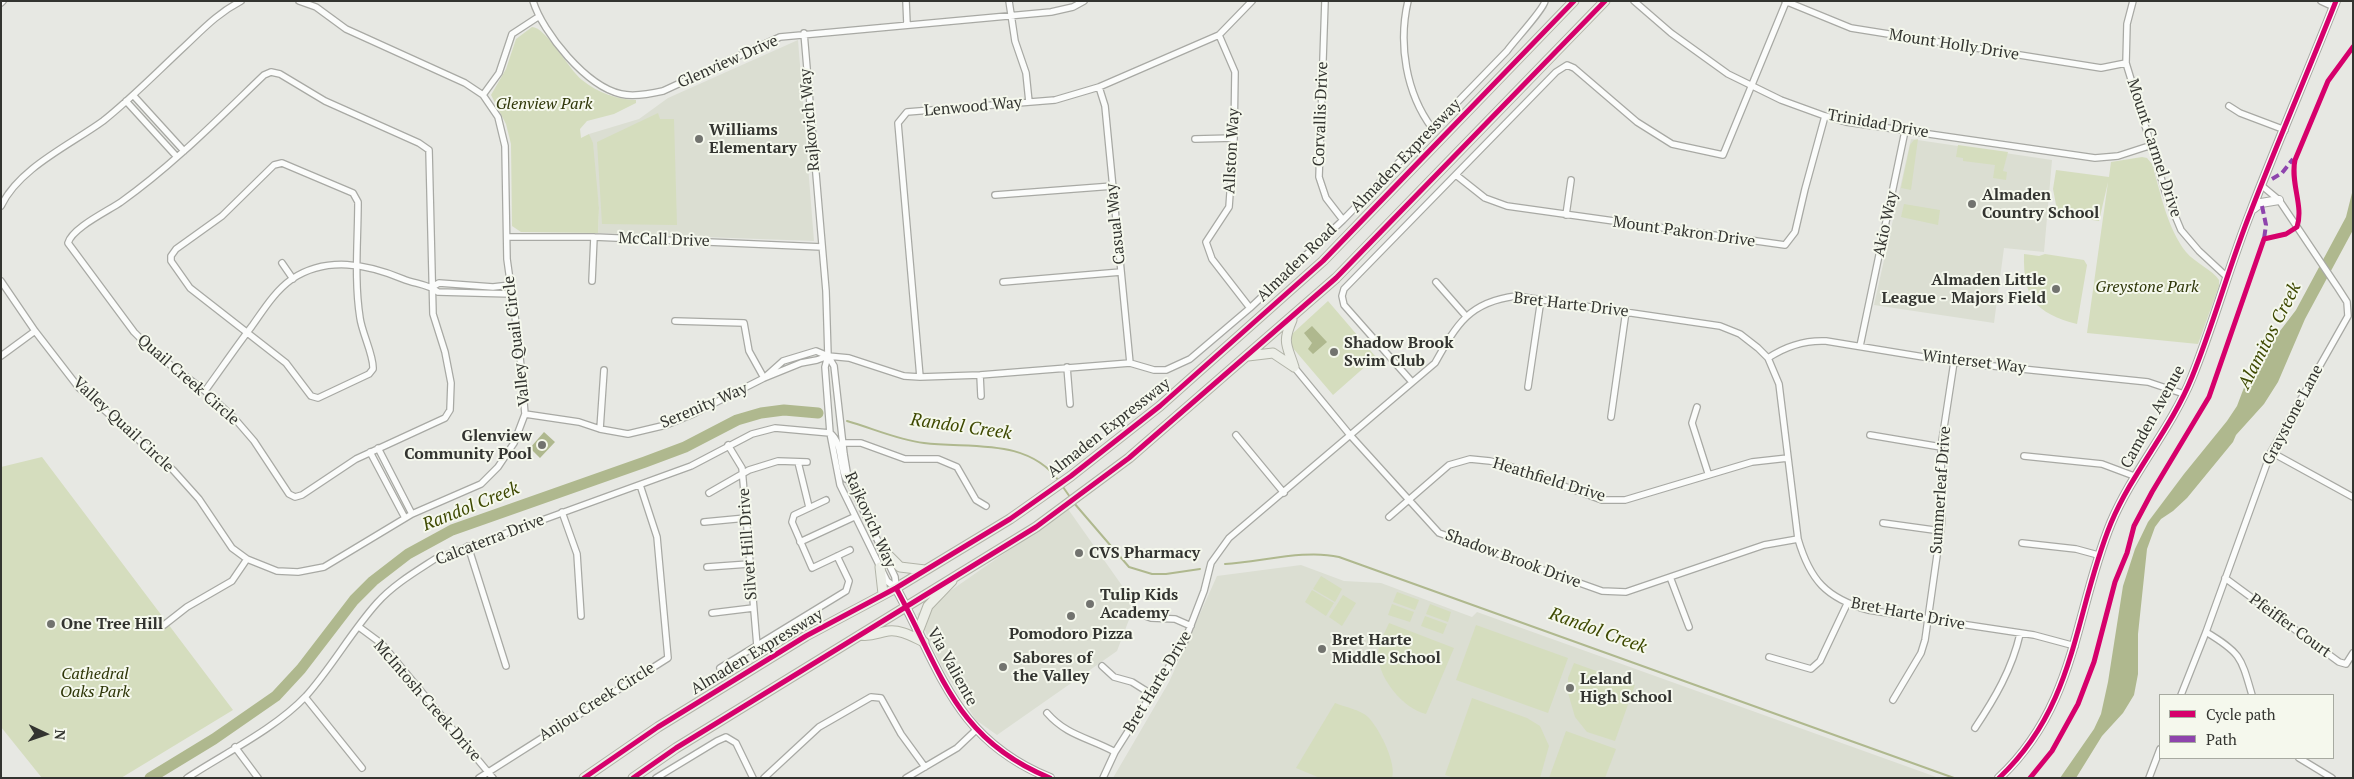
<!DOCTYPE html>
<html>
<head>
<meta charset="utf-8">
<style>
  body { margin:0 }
  #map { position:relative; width:2354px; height:779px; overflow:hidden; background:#e7e8e3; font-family:"PT Serif",serif }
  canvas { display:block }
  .frame { position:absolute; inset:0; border:2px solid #333430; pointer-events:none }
  .legend { position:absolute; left:2159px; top:694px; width:175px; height:65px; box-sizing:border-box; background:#f5f8ed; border:1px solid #a7aaa1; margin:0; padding:6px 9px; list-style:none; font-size:15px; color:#333430 }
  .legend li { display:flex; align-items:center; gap:10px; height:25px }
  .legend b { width:25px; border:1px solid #a7aaa1 }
  .north { position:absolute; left:20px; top:709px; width:50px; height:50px; -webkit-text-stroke:4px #f5f8ed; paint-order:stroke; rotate:93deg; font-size:14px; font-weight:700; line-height:20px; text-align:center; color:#333430 }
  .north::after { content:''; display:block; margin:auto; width:18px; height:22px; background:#333430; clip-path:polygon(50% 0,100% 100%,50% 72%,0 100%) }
</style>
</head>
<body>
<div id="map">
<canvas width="2354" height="779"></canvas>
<div class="frame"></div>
<ul class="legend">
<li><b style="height:6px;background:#d6006c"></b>Cycle path</li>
<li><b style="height:6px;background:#8e44ad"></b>Path</li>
</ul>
<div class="north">N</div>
</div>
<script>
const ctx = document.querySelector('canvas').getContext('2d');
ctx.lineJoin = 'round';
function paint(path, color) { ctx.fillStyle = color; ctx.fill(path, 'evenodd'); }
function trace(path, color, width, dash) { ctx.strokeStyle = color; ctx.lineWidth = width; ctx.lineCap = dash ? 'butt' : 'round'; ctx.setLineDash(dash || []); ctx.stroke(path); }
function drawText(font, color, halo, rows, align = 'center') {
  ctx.font = font + ' "PT Serif",serif'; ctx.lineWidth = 4; ctx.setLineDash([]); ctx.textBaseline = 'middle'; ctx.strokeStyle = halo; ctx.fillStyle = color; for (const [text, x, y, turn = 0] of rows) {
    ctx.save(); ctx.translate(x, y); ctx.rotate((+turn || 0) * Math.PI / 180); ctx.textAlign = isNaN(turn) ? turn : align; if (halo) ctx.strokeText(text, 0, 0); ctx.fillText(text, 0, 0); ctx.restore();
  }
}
const built = new Path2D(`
  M798,40L814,241L598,233L599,208L589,134L639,119L668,98Z
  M1911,139L2052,160L2044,252L2004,248L1994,323L1874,305Z
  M1068,509L1135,604L1117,651L997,735L976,720L942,667L917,614Z
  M1301,565L1344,581L1381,583L1472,617L1477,612L1939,778H1113L1169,682L1217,576Z`);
const green = new Path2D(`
  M532,27C546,27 569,70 582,80C598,93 616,99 636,100V103L614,114L587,121L580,129L581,138L589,134L593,143L599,208L598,233L521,232L512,226L511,144L506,124L491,95L506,69L516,39Z
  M658,113L660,119H674L677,225L602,224L597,142Z
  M1918,139L1911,190L1901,188L1910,145L1914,140Z
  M1958,145L2008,152L2003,171L2007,172L2006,180L1993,178L1995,165L1963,161V158L1956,157Z
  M2142,157L2147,158L2152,164C2161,194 2167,228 2186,252C2195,263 2213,270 2219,280V286L2198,344L2087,333L2108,182L2099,221L2073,217L2057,210L2053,189L2056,170L2109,177L2111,162Z
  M1904,204L1940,210L1938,225L1901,217Z
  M2024,254L2039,256L2045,254L2084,260L2087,265L2077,324C2035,313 2023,298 2024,254Z
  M1328,301L1376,357L1333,395L1292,347V334Z
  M42,457L233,710L121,778H42L1,727V467Z
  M1321,576L1342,589L1335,602L1313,589Z
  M1312,590L1334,603L1326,616L1305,602Z
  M1397,592L1419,600L1415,610L1393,602Z
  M1343,595L1356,603L1342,626L1329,617Z
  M1392,604L1414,612L1410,622L1388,615Z
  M1430,604L1451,612L1448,622L1426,614Z
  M1425,616L1447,624L1443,634L1421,626Z
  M1389,623L1454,648L1426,714C1404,709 1380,680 1378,657C1377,647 1385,632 1389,623Z
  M1476,625L1568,658L1548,713L1456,680Z
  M1574,663L1635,685L1615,741L1587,732L1575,717L1568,693V678Z
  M1472,698L1527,718L1540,726L1549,746L1540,778H1454L1445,775Z
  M1335,703C1345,707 1361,710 1368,717C1379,728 1397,763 1392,778H1320L1296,768Z
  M1566,731L1616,749L1605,778H1549Z`);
const water = new Path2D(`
  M2353,189V230L2305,319L2278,382L2264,404L2236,435L2233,442L2187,498L2173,511L2161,519L2155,527L2147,549L2138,634V674L2134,695L2123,713L2102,736L2076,778H2060L2094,729L2101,714L2108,682L2123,586L2135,549L2148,522L2184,474L2227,421L2237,406L2251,369L2296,310L2346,217Z
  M1312,326L1327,342L1313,354L1308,349L1312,343L1304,333Z
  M544,432L555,442L540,458L530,448Z`);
const stream = new Path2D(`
  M847,421C872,428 898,440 924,443C970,449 1027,437 1059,481
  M1063,487L1070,497
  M1074,503L1129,567L1152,574H1166L1200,569
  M1225,564C1261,562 1305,549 1339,557L1954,778`);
const river = new Path2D(`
  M150,778L214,739L276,696L301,669L354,600L373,581L408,554L452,530L645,462L685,447L737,420L761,413L784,410L818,413`);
const street = new Path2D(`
  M533,1C543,33 586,86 621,94C634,97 650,94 663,91L780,37L1051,12L1073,7L1084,1
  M906,1L907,24
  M1009,1L1015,41L1026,73L1029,102
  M1325,1L1319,177L1326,198L1343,220
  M1408,1C1398,44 1406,93 1432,128
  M1634,1L1671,33L1728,74L1781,100L1825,116L1846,122L2095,158L2118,156L2152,145
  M1785,1L1851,28L2101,68L2126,63
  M2133,1L2127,24L2126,63L2166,194L2181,230L2199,251L2227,277
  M2321,1L2334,7
  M1,3L3,1
  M804,33L826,291L828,356L825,367L830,433L840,485L887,581L896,588
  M1219,35L1235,72L1234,138L1229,207L1206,242L1212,259L1250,308
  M271,72L280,74L325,101L419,143L429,150L433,314L445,352L451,383L450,410L445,418L356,459L302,495L295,497L289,494L254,441L235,419L205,391L156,354L134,332L68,243C72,228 108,211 121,202C173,165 218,119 264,75Z
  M1099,87L1105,106L1130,363
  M133,95L184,151
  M483,95L499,73L512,34L538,17
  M126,101L177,157
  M2229,106L2240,113L2285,130
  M1195,139L1234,138
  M282,163L353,193L358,202C358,240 354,280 360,318C362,333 374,356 373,369L369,374L318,398L311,396L286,363L190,288L171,261V256L176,249L222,216L274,165Z
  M1456,175L1485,198L1507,206L1785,245L1795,232L1805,189L1825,116
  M995,195L1113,186
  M1,206C19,168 70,145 103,121C132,98 158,71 185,46C204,28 218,13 241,1
  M1566,215L1571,180
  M507,237H594L822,247
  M282,263L293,279
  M1,281L35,331L79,388L173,470L199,499L232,548L247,559L277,571L298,572L324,567L412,514L481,484L498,467L514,443L525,414L519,345L507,259L505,146L498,117L483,95L465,83L346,29L316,7L299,1
  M592,281L594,237
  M1003,282L1121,272
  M1436,282L1465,315
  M432,287L439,283L493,287L510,285
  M675,321L744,323L749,351L764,378
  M1860,346L1905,131
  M1,356L35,331
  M828,356L834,366L844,454L848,478L895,577L896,588
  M1768,358C1786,346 1804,340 1826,341L1954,362L2148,382L2184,394
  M1067,367L1070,404
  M1294,367L1350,435L1439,533L1602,591L1626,592L1764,545L1798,539
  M980,375L981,396
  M920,377L898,123L907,112L1055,100L1099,87L1219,35L1252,1
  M764,378L783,361L816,351L828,356L849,358L904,376L920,377L980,375L1130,363L1154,370H1166L1190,359L1250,308L1343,220L1507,51C1514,41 1544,9 1545,1
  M1412,382L1344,305L1342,296L1344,289L1556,72L1567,65L1574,68L1637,122L1672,144L1723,155L1786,2
  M1528,387L1541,299
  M205,391C221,369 236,347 252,326C264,309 275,291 292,279C327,256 367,264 403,279C415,284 428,284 438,292L512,294
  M1697,407L1692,423L1708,473
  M525,414L579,422L600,429L628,434L666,425L693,414L764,378L801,363L817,360L828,356
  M1611,417L1626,311
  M600,429L604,370
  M830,433C843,443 839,465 846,479
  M1236,435L1284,493
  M1870,435L1941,447
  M843,443H861L905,459H938L957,467L976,500L986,506
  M728,445L742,468L757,646
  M378,448L412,514
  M370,452L405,518
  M2271,452L2353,497
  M2024,456L2102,464L2134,476
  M798,462L809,507
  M709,493L749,470L778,461L807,462
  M826,500L794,515L792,522L812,568L850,550
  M562,512L577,554L581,616
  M1389,517L1449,465L1470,459L1490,461L1509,466L1602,500H1625L1752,462L1788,458
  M704,522L746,518
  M1883,523L1941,531
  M800,542L854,517
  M2022,543L2076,549L2098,555
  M468,546L506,666
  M707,567L749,564
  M1670,577L1689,627
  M2225,578L2339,662L2346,664L2353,653
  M712,613L753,608
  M1137,613L1151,618L1175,619L1191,626
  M164,625L187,607L232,581L247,559
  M359,627L382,644L493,778
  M2206,632C2241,653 2241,657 2252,695
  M1769,657L1811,669L1820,661L1847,604
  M1102,666L1114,677L1132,682L1151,694
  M720,668L846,591L849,581L837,556
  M2181,695L2206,632L2271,452L2348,316L2347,302L2338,288L2279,200L2261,185
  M305,697L362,768
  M1893,700L1921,653L1925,640L1942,520L1941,447L1954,362
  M1047,713C1067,736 1090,738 1115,752
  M1975,728C1995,698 2012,669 2020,634
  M235,747L258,778
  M2299,758L2332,778
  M187,778C225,753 275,729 306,696C332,667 351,632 377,603C393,585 415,572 435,559L691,466L752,434L775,428L830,433
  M479,778L668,658L657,537L640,485
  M656,778L717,741L726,737L736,743L753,778
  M764,778L819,727L871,697L881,698L901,734L925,767
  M906,778L957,748L976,730
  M1103,778L1115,752L1184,643L1204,591L1211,563L1229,538L1435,363C1457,324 1469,302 1516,296L1720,326L1740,334L1758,348L1768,358L1779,384L1798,539C1810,580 1826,598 1868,610L2034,635L2075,646
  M2149,778L2160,749`);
const secondary = new Path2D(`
  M2253,209L2261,203L2279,200
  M896,588C941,670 954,739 1050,778
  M1999,778C2077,705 2074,613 2111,523C2133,471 2171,429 2192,377C2214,323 2229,266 2251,211C2278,141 2308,72 2336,1`);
const primary = new Path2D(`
  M1292,320C1282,343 1287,345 1294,367
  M1248,356L1273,353L1294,367
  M883,550L900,567L925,570
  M880,567L883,594
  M918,632L928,606L952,581
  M860,635C871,637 877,633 888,631C900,629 913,637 924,642
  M584,778L658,727L806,636L896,588L1010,519L1071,476L1160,406L1323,261L1574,1
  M633,778L676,748L1036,527L1129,458L1336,278L1605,1`);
const quiet = new Path2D(`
  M2272,179L2282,173L2293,159
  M2262,206L2266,225L2264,239`);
const cycleway = new Path2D(`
  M896,588C941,670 954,739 1050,778
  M584,778L658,727L806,636L896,588L1010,519L1071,476L1160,406L1323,261L1574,1
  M633,778L676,748L1036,527L1129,458L1336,278L1605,1
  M1999,778C2077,705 2074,613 2111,523C2133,471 2171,429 2192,377C2214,323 2229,266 2251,211C2278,141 2308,72 2336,1
  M2030,778L2052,751L2078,704L2094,662L2115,582L2127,553L2134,526L2152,492L2209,397L2264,239L2286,234L2297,227C2304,206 2290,183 2295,160L2328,81L2353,47`);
const markers = [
  [699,139,5,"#72736f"],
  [1972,204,5,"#72736f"],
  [2056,289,5,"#72736f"],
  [1334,352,5,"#72736f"],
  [542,445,5,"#72736f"],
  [1079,553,5,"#72736f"],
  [1090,604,5,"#72736f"],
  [1071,616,5,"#72736f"],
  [51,624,5,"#72736f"],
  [1322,649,5,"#72736f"],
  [1003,667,5,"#72736f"],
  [1570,688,5,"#72736f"]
];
const streetNames = [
  ["Mount Holly Drive",1954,45,9],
  ["Glenview Drive",728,62,-24],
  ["Lenwood Way",973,107,-5],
  ["Corvallis Drive",1321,114,-88],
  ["Rajkovich Way",810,120,-95],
  ["Trinidad Drive",1878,124,10],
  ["Mount Carmel Drive",2154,148,72],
  ["Allston Way",1232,151,-87],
  ["Almaden Expressway",1406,156,-46],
  ["Casual Way",1116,224,-96],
  ["Akio Way",1886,224,-78],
  ["Mount Pakron Drive",1684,232,8],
  ["McCall Drive",664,240,2],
  ["Almaden Road",1297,263,-44],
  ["Bret Harte Drive",1571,305,7],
  ["Valley Quail Circle",517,341,-97],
  ["Winterset Way",1974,362,7],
  ["Quail Creek Circle",188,380,41],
  ["Serenity Way",704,406,-23],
  ["Graystone Lane",2293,415,-62],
  ["Camden Avenue",2153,417,-61],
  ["Valley Quail Circle",123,425,43],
  ["Almaden Expressway",1109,428,-38],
  ["Heathfield Drive",1549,480,17],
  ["Summerleaf Drive",1941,490,-86],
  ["Rajkovich Way",870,520,66],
  ["Calcaterra Drive",490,540,-21],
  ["Silver Hill Drive",748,544,-94],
  ["Shadow Brook Drive",1513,559,20],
  ["Bret Harte Drive",1908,614,11],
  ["Pfeiffer Court",2290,626,36],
  ["Almaden Expressway",757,652,-31],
  ["Via Valiente",952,667,61],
  ["Bret Harte Drive",1158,682,-59],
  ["McIntosh Creek Drive",427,701,49],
  ["Anjou Creek Circle",597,702,-32]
];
const parkNames = [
  ["Glenview Park",544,104],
  ["Greystone Park",2147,287],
  ["Cathedral",95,674],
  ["Oaks Park",95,692]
];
const poiNames = [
  ["Williams",709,130],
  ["Elementary",709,148],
  ["Almaden",1982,195],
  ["Country School",1982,213],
  ["Almaden Little",2046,280,"right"],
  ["League - Majors Field",2046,298,"right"],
  ["Shadow Brook",1344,343],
  ["Swim Club",1344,361],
  ["Glenview",532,436,"right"],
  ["Community Pool",532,454,"right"],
  ["CVS Pharmacy",1089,553],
  ["Tulip Kids",1100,595],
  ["Academy",1100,613],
  ["One Tree Hill",61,624],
  ["Pomodoro Pizza",1071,634,"center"],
  ["Bret Harte",1332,640],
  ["Middle School",1332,658],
  ["Sabores of",1013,658],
  ["the Valley",1013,676],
  ["Leland",1580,679],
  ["High School",1580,697]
];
const waterNames = [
  ["Alamitos Creek",2270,336,-63],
  ["Randol Creek",961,427,8],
  ["Randol Creek",471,507,-22],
  ["Randol Creek",1598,631,20]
];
paint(built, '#dbded2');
paint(green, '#d5ddbe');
paint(water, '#afb88e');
trace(stream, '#afb88e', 2);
trace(river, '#afb88e', 11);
trace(street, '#a8a9a4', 8);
trace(secondary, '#a8a9a4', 10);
trace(primary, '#b2b4a8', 11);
trace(street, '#fbfcfb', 5.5);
trace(secondary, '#fbfcfb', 8);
trace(primary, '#eceee7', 9);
trace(quiet, '#8e44ad', 4, [8, 4]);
trace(cycleway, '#d6006c', 5);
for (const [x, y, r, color] of markers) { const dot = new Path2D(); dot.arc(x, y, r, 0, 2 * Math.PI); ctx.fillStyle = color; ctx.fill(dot); trace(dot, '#f5f8ed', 2); }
drawText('16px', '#333430', '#f5f8ed', streetNames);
drawText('italic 16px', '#2e3608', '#f5f8ed', parkNames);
drawText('bold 16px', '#333430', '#f5f8ed', poiNames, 'left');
drawText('italic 18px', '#3e4901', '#f5f8ed', waterNames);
</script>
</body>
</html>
